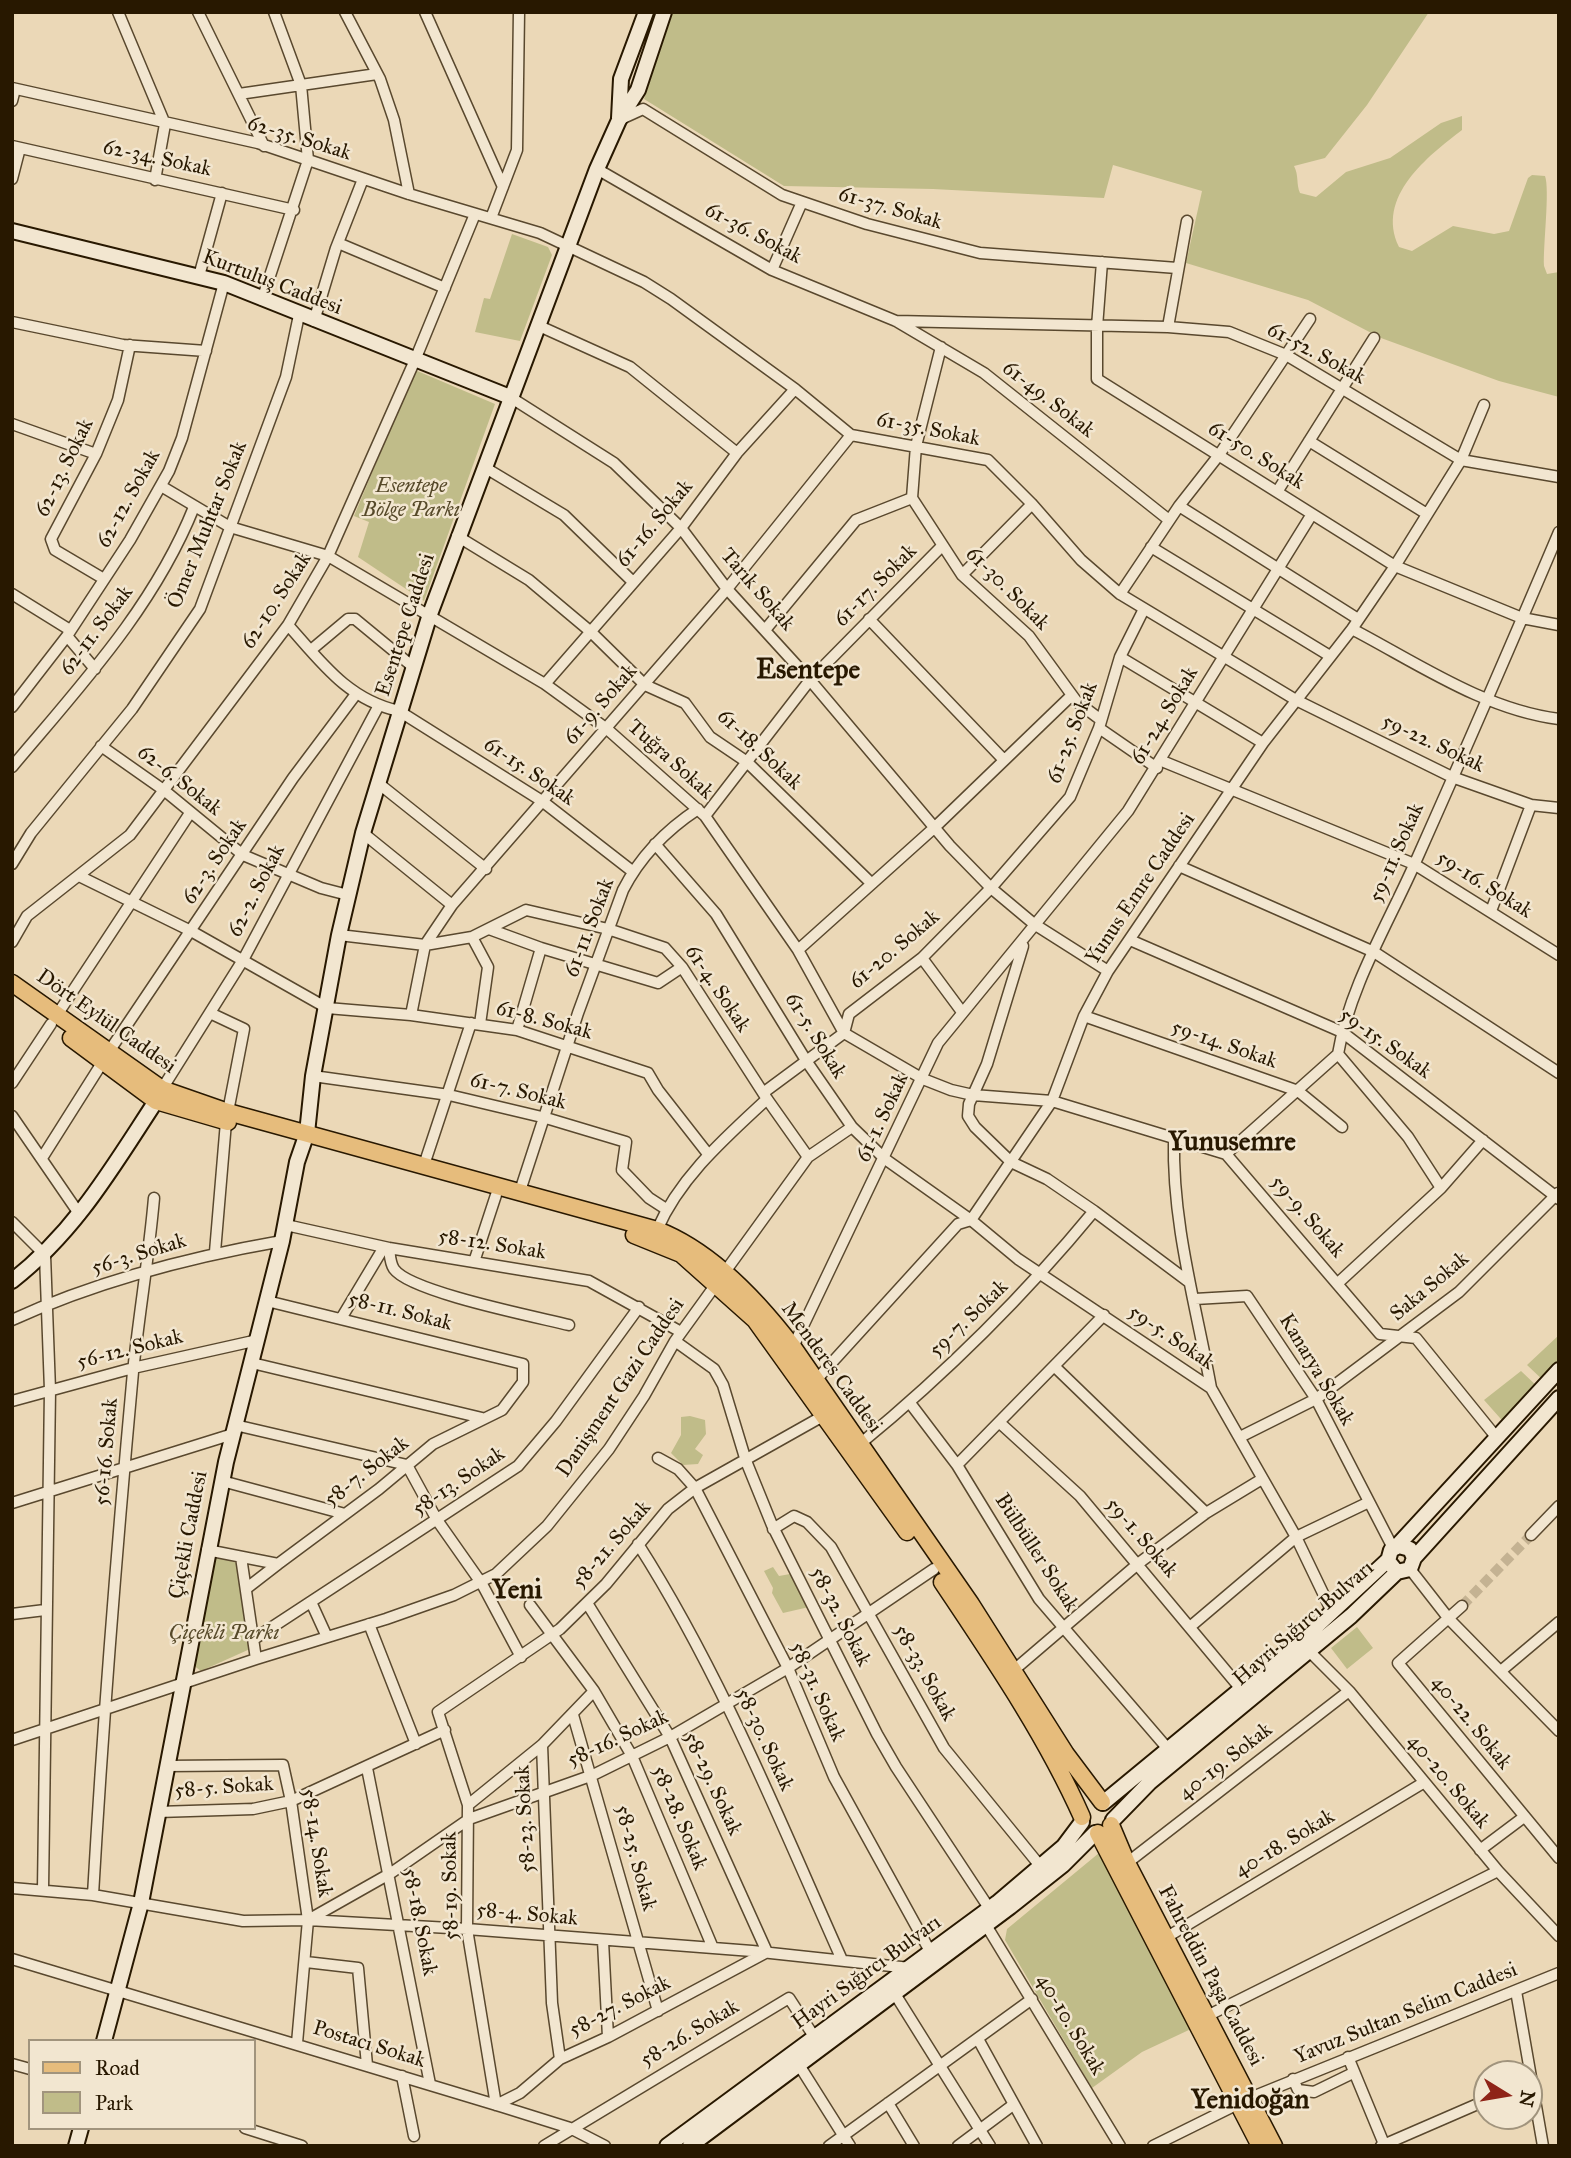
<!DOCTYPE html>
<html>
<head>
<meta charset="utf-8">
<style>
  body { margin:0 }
  #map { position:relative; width:1571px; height:2158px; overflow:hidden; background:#ebd8b7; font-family:"IM FELL Great Primer",serif }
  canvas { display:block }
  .frame { position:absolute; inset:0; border:14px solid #281800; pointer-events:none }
  .legend { position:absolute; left:28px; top:2039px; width:228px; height:91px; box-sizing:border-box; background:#f2e6d0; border:2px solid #a1947d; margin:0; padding:9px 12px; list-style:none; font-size:21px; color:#281800 }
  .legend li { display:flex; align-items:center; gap:14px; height:35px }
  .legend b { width:35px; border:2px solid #a1947d }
  .north { position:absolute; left:1473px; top:2060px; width:70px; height:70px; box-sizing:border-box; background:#f2e6d0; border:2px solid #a1947d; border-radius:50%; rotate:101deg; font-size:19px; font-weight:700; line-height:28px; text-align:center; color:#281800 }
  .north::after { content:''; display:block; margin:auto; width:24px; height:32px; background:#8f2418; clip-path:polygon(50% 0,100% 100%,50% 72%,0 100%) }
</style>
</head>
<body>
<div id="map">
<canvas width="1571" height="2158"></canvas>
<div class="frame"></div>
<ul class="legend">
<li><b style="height:9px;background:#e6bc7c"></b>Road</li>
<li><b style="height:19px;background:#c0bc89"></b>Park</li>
</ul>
<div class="north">N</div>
</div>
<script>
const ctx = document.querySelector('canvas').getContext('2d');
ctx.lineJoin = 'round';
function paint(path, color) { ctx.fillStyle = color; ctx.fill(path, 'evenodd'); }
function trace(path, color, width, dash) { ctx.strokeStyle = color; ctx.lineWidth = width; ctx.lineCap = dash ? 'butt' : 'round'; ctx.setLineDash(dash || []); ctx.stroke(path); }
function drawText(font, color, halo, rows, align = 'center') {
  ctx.font = font + ' "IM FELL Great Primer",serif'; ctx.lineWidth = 5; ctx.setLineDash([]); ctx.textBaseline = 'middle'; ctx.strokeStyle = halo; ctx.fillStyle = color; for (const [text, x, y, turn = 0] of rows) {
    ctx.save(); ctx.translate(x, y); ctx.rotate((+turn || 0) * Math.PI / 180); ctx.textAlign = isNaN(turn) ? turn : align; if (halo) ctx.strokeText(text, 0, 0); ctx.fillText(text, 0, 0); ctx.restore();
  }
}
const green = new Path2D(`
  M673,12H1429L1367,105L1325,158L1294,166C1299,175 1296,184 1300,193L1316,197L1346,172L1390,158L1441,123L1462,116V130C1428,156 1375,197 1399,247L1412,251L1453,226L1494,234L1509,231L1528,178L1532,175L1545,176C1550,190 1543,246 1544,266L1547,274L1559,272V397L1499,381L1381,338L1308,300L1186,263L1202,191L1113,165L1104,198L933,189L784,186L644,99Z
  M512,234L548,247L552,255L520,341L475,332L484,298L490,299Z
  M415,370L495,404L424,601L358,557L369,522L354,516Z
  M1559,1335V1369L1546,1383L1527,1365Z
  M1521,1371L1540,1389L1508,1427L1484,1400Z
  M690,1416L705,1420L706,1434L695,1449L703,1455L698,1464L683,1465L671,1453L681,1435V1417Z
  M215,1556L240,1564L250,1649L201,1671L193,1665Z
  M773,1567L779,1576L790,1574L809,1607L783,1613L772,1593L773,1588L764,1571Z
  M1357,1627L1373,1648L1347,1669L1331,1648Z
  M1099,1853L1191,2029L1142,2052L1092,2088L1005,1940L1007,1929Z`);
const streetTunnel = new Path2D(`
  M1462,1606L1531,1535`);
const street = new Path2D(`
  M118,12L165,124L155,180
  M198,12L264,146
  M345,12L380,79L394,120L409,194
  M425,12L503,187
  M12,88L258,143L409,194L540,233L644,282L671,299L795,389L851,435L988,460L1032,504L1081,560L1120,594L1296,700L1452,777L1531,805L1559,808
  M239,94L377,74
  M12,101L15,89
  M621,119L643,109L782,195L867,224L980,253L1177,268
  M12,146L294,210
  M597,169L772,270L896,321L984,373L1169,520
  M12,179L20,148
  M491,218L517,150L519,12
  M338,243L445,288
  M1102,262L1097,327V379L1395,566L1522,618L1559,625
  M772,270L802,202
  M199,276L222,193
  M262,300L308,160L301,85L274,12
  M314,321L336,248L363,179
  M896,321L1168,327L1229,332L1286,355L1461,460L1559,477
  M12,322L123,345L206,351
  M537,325L630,367L737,453
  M1168,327L1187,221
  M941,347L916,446L912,498L962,575L1029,636L1077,702L1101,720
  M510,397L614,463L681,528L727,589L810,680L950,846L991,888L1034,924L1108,971
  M12,424L96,454
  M1309,441L1427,514
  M484,467L564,515L632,581
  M161,486L230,527L328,556L545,684L607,729L705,816L798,950L844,1033L923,1079L951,1090L973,1095L1052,1101L1226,1154L1380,1334L1416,1338L1497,1438
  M1277,492L1374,338
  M1179,506L1358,619
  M457,536L529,580L591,632L645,685L685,703L710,737L747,762L871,883
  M1151,547L1330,656
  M962,575L1032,504
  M104,579L55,550L51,539L96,454L118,400L130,345
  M12,594L70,630
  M1120,594L1179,506L1219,455L1310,319
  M869,619L1003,759
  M288,625C321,662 348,700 399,711L542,801L632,871
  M1352,629C1417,663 1485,710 1559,719
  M765,630L856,520L912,498
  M67,636L95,669
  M311,650L348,619H355L412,666
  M1120,657L1263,743
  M545,684L681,528L737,453L795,389
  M12,707L67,636L130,540L169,471L182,438L224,283
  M1099,728L1157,768
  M101,746L165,791L243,855L321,888L348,895
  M1162,761L1414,864L1559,955
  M12,767C81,685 154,607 194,507
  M378,783L486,869
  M705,816L810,680L942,546
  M363,833L452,905
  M655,844L716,914L807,1062L852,1127L885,1159L971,1220L1018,1259L1211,1388L1296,1537L1332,1612
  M12,864L31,833L132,709L200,609L286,377L299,315
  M1179,866L1374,952L1559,1073
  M79,876L191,931L327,1008L411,1015L517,1030L648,1073L658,1090L708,1154
  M1491,911L1531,805
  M489,929L541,948L658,983L682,967
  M339,935L425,945L472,937L526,910L608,929L665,948L682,967L767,1099L808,1157
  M472,937L488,967L480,1024
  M1130,940L1342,1032L1559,1199
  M12,942L27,916L130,835L288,625L328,556L415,360L475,214
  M1023,946L987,1064L969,1104L968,1116L975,1127L1011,1162L1047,1179L1094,1211L1189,1282
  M798,950L934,828L1072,695
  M922,958L962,1012
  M210,1013L244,1029L226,1122L215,1252
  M57,1015L190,813
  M411,1015L425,945L452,905L727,589L851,435
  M1084,1016L1298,1091L1342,1127
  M517,1030L541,948
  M108,1053L293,778L356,694
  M1338,1054L1408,1137L1441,1188
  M313,1076L449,1095L546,1118L626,1142L622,1170L649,1198L666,1209
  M12,1083L51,1024
  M162,1089L243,960L378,707
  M763,1093L844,1033L849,1014L922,958L991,888L1070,797L1099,728L1120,657L1143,611
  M12,1116L80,1215
  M1174,1139C1172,1224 1196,1305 1211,1388
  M1226,1154L1338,1054C1349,988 1388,924 1415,863C1464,753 1512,643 1559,532
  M42,1158L102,1063
  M424,1165L471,1023
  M520,1191L578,1013L623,890C641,855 666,830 698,809
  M12,1222L45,1255L50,1390L43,1890
  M286,1225L389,1248L589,1281L681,1332
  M657,1230C680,1177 725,1138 767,1099
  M389,1248C390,1256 390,1263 394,1269C410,1292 537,1317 569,1325
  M474,1262L496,1195
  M1338,1283L1441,1188L1483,1140
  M1195,1299L1247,1296L1316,1399L1393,1548
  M342,1317L384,1247
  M12,1320C97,1281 190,1257 282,1241
  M675,1341L714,1369L723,1385L746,1461L772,1525L877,1734L896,1767L989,1908
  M793,1347L938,1043L1128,811L1312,514
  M252,1363L482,1418
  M1055,1367L1206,1513
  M817,1379L958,1224L971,1220L1052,1101L1084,1016L1108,971L1263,743L1352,629L1395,566L1461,460L1484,405
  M12,1401L133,1368L258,1340
  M910,1403L957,1465L1039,1599L1168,1749
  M1000,1423L1080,1496L1241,1689
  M235,1425L407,1465L437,1520L482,1584L521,1657
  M1240,1437L1316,1399L1459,1292L1558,1193
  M860,1444C945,1374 1024,1296 1094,1211
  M658,1458L678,1469L695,1488L788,1668L834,1777L931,1953
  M957,1465L1104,1315
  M222,1481L345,1514
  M12,1503L233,1434
  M773,1529L794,1516L807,1522L831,1547L944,1748L1041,1867
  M1531,1535L1559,1506
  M638,1544C721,1674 779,1819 842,1960
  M207,1550L278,1564L379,1489L433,1444L502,1410L523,1382V1364L267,1301
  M241,1557L256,1659
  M1410,1569L1449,1619L1559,1731
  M247,1588L278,1564
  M311,1602L327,1637
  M587,1603L670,1737L767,1952L608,2037L560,2059L520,2093L496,2105L467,1929L468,1805L438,1712L560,1629L606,1584L668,1509L695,1488L823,1416
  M530,1605L594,1691L632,1756L713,1948
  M1462,1606L1398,1663L1559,1858
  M12,1614L45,1610
  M369,1624L416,1744
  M1191,1626L1296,1537L1367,1503
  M254,1639L518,1466L556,1421L639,1307
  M1310,1652L1349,1691L1498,1871L1559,1936
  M1014,1670L1139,1563L1206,1513L1262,1479
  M1502,1670L1559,1622
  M573,1715L658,2011
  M12,1740L256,1659L386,1619L454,1595L496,1574L547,1526L609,1449L644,1396L675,1341L808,1157L852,1127
  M542,1745L552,2003L560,2059
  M166,1766L283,1765L291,1801L308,1920L297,2043
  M367,1768L430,2084
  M468,1805L542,1745L594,1691
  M158,1812L253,1809L291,1801L445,1730
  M1480,1850L1524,1817
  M1127,1863L1349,1691
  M12,1888L93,1895L243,1921L308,1920L467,1929L752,1951L910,1968
  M93,1895C103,1721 117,1546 133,1372C139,1314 149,1256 154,1198
  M308,1920L391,1873L469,1819L593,1775L670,1737L788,1668L934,1569
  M986,1925L1120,2146
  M1167,1937L1423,1783
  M603,1941L608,2037
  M12,1959L503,2107L570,2128L605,2146
  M306,1962L358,1968L367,2065
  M1516,1991L1543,2146
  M895,1994L990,2146
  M1207,2016L1498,1871
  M978,2039L1037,2146
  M1348,2057L1384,2144
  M12,2064L30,2069
  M799,2065L850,2146
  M402,2076L414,2136
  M1293,2079L1298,2090L1314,2092L1353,2073
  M888,2103L914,2146
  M245,2128L302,2146
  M544,2146L789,1998L815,2038
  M829,2146L1032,1999
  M958,2146L1013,2105
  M1153,2146L1250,2098L1559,1973
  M1381,2146L1487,2100`);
const secondary = new Path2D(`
  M619,118L621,79L646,12
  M12,231L224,283L510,397
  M12,1281C76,1231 112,1168 156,1101
  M1396,1547L1559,1370
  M1414,1558L1410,1549L1399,1546L1391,1550L1388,1561L1397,1572L1410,1569L1414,1558L1559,1398
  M1103,1803L1308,1634L1388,1560
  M1113,1820L1150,1782L1351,1616L1397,1572
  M104,2041L141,1903L226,1462L282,1241L297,1162L307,1133L313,1076L339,935L363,833L430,614L597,169L619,120L638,90L664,12
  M76,2146L81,2128
  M667,2146L997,1903L1064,1846L1082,1822
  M690,2146L1010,1907L1063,1865L1095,1833`);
const primary = new Path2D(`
  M12,983L162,1089L228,1112L657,1230C712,1251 758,1301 793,1347L971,1604L1066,1754L1102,1802
  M71,1038L156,1101L228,1122
  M634,1235L681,1254L755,1320L907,1532
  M942,1582C992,1657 1045,1734 1082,1817
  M1111,1825L1127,1863L1274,2146
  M1098,1833L1260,2146`);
const streetNames = [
  ["62-35. Sokak",299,139,17],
  ["62-34. Sokak",157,159,12],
  ["61-37. Sokak",890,209,16],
  ["61-36. Sokak",753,234,28],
  ["Kurtuluş Caddesi",272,283,21],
  ["61-52. Sokak",1316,354,28],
  ["61-49. Sokak",1048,400,38],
  ["61-35. Sokak",928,430,11],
  ["61-50. Sokak",1256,456,32],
  ["62-13. Sokak",65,468,-64],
  ["62-12. Sokak",129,499,-61],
  ["61-16. Sokak",655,524,-50],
  ["Ömer Muhtar Sokak",208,525,-68],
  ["61-17. Sokak",876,586,-45],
  ["61-30. Sokak",1007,589,45],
  ["Tarık Sokak",757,590,49],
  ["62-10. Sokak",277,601,-57],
  ["Esentepe Caddesi",406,625,-72],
  ["62-11. Sokak",97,631,-53],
  ["61-9. Sokak",601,705,-49],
  ["61-24. Sokak",1165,716,-59],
  ["61-25. Sokak",1073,733,-69],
  ["59-22. Sokak",1433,744,25],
  ["61-18. Sokak",759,750,43],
  ["Tuğra Sokak",670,760,42],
  ["61-15. Sokak",529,772,34],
  ["62-6. Sokak",179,781,38],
  ["59-11. Sokak",1397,853,-66],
  ["62-3. Sokak",215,862,-56],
  ["59-16. Sokak",1484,885,32],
  ["Yunus Emre Caddesi",1141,889,-56],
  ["62-2. Sokak",257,891,-63],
  ["61-11. Sokak",590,928,-69],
  ["61-20. Sokak",895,950,-40],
  ["61-4. Sokak",717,989,56],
  ["61-8. Sokak",544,1021,15],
  ["Dört Eylül Caddesi",106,1022,35],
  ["61-5. Sokak",815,1036,58],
  ["59-15. Sokak",1385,1044,35],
  ["59-14. Sokak",1224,1045,19],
  ["61-7. Sokak",518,1092,14],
  ["61-1. Sokak",883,1118,-65],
  ["59-9. Sokak",1307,1217,49],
  ["58-12. Sokak",492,1245,9],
  ["56-3. Sokak",139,1255,-17],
  ["Saka Sokak",1430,1287,-40],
  ["58-11. Sokak",400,1312,14],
  ["59-7. Sokak",969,1319,-44],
  ["59-5. Sokak",1171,1338,34],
  ["56-12. Sokak",130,1350,-14],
  ["Menderes Caddesi",831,1368,54],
  ["Kanarya Sokak",1316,1370,59],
  ["Danişment Gazi Caddesi",621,1388,-56],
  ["56-16. Sokak",107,1452,-85],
  ["58-7. Sokak",367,1472,-38],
  ["58-13. Sokak",459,1482,-34],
  ["Çiçekli Caddesi",189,1535,-79],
  ["59-1. Sokak",1141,1538,49],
  ["58-21. Sokak",612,1545,-49],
  ["Bülbüller Sokak",1036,1553,57],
  ["58-32. Sokak",840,1617,63],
  ["Hayri Sığırcı Bulvarı",1304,1624,-41],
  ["58-33. Sokak",924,1673,61],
  ["58-31. Sokak",817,1692,66],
  ["40-22. Sokak",1471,1723,51],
  ["58-16. Sokak",618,1739,-25],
  ["58-30. Sokak",764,1740,65],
  ["40-19. Sokak",1226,1762,-38],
  ["40-20. Sokak",1448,1782,50],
  ["58-29. Sokak",712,1784,65],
  ["58-5. Sokak",224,1788,-4],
  ["58-28. Sokak",679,1818,67],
  ["58-23. Sokak",526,1819,-93],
  ["58-14. Sokak",316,1843,81],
  ["40-18. Sokak",1285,1844,-31],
  ["58-25. Sokak",635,1858,75],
  ["58-19. Sokak",451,1886,-91],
  ["58-4. Sokak",527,1915,5],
  ["58-18. Sokak",419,1922,79],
  ["Hayri Sığırcı Bulvarı",867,1973,-36],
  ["Fahreddin Paşa Caddesi",1210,1976,62],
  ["58-27. Sokak",620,2007,-27],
  ["Yavuz Sultan Selim Caddesi",1406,2014,-22],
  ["40-10. Sokak",1070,2025,59],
  ["58-26. Sokak",690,2034,-31],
  ["Postacı Sokak",369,2045,17]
];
const parkNames = [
  ["Esentepe",411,487],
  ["Bölge Parkı",411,511],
  ["Çiçekli Parkı",224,1634]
];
const districtNames = [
  ["Esentepe",808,671],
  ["Yunusemre",1232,1143],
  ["Yeni",517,1591],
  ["Yenidoğan",1250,2101]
];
paint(green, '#c0bc89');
trace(streetTunnel, '#c4b292', 10, [10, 5]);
trace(street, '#59482e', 13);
trace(secondary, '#281800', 18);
trace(primary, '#281800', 19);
trace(street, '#f2e6d0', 10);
trace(secondary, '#f2e6d0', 14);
trace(primary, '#e6bc7c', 16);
drawText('21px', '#281800', '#f2e6d0', streetNames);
drawText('italic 21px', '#564929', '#f2e6d0', parkNames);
drawText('bold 28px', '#281800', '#f2e6d0', districtNames);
</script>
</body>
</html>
